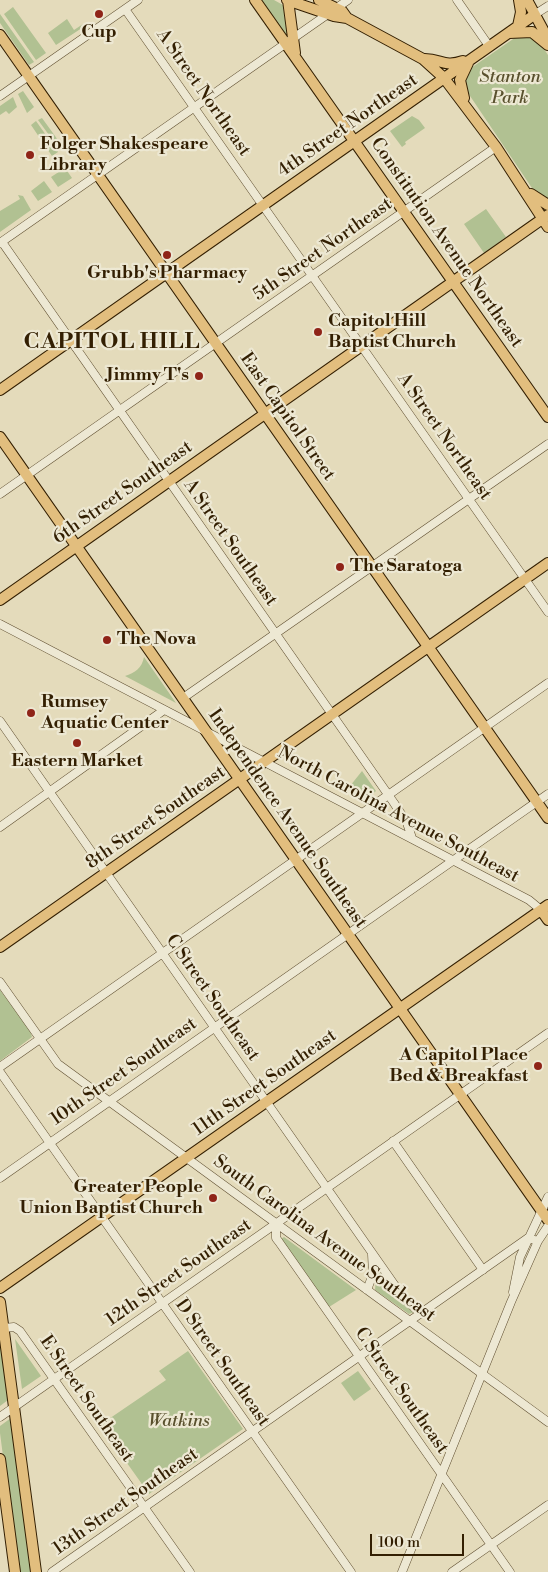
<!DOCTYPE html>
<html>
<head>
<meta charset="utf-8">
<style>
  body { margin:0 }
  #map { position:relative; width:548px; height:1572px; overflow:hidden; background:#e4dbbb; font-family:"Libre Bodoni",serif }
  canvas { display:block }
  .scale { position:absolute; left:370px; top:1534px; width:94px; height:22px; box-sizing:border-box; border:2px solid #331f02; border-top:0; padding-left:6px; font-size:15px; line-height:18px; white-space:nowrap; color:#331f02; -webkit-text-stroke:4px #ede8d3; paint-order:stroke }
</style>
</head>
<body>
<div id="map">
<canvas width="548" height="1572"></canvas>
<div class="scale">100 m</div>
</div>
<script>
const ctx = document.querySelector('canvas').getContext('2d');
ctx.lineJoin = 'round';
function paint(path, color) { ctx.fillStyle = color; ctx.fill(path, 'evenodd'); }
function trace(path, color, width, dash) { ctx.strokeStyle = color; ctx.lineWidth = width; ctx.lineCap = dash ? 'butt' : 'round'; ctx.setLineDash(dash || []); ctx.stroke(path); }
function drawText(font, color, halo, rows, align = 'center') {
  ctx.font = font + ' "Libre Bodoni",serif'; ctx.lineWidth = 4.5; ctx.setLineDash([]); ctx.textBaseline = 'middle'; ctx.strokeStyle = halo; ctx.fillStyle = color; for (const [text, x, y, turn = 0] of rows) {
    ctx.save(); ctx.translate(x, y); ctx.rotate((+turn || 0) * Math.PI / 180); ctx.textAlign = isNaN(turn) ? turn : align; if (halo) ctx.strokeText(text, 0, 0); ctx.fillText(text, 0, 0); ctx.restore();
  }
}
const green = new Path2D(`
  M262,0H274L283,5L287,34H284Z
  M13,7L46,53L36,60L4,14Z
  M0,14L34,62L29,65L0,23Z
  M67,19L74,30L83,24L85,26L56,45L48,33Z
  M531,36L539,42L548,55V200L536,194L464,87L465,75L471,68L516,37Z
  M23,91L34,107L27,113L18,94Z
  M13,97L17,107L9,114L6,111L0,115V106Z
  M412,116L419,120L425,128L405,142L406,144L402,147L390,131Z
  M42,118L63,147L60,150L38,120Z
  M36,121L58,152L52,156L31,125Z
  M65,168L72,178L58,187L51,177Z
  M44,181L52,192L38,201L31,191Z
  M18,195L23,196L31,210L0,232V211L20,199Z
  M486,209L506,237L484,253L464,224Z
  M144,657L176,703L125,676C135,673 142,668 144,657Z
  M362,771L376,791L364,801L355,796L350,786Z
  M0,990L30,1030L32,1037L0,1061Z
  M284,1237L356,1290L329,1307L281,1239Z
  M377,1268L400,1302L414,1312L409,1314L375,1290Z
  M0,1337L8,1400L0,1406Z
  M15,1339L41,1376L22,1389Z
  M188,1351L243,1429L149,1494L100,1425L166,1380L159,1371Z
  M358,1371L371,1389L354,1401L341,1383Z
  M11,1418L31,1572H18L0,1433V1426Z`);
const minor = new Path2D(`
  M457,0L489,46
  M125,9L548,612
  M534,15L548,6
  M0,96L138,0
  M2,242L394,803L407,823L412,838
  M0,243L348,0
  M0,494L496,147
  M0,624L529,900L541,910
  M183,698L548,444
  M0,721L403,1297L421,1314
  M0,827L164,710
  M0,982L58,1064L548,1422
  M0,1067L548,683
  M0,1072L351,1572
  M393,1141L483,1270
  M0,1178L548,794
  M276,1224V1238L279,1242L510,1572
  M367,1290L373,1274L372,1254
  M513,1292L520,1257L548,1197
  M4,1328L14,1327L20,1331L190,1572
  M0,1417L548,1033
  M52,1572L528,1238L538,1241
  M402,1572L511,1302L538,1241L548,1226
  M452,1572L548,1505`);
const major = new Path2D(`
  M255,0L548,417
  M287,0L334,16L347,18L423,59L444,78L496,147L548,227
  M288,0L295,53
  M319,0L342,11L347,18
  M527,0L548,39
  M518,26L521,12L519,0
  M509,33L532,32L548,45
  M0,35L548,818
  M423,59C441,58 443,68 463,61
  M464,98L460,80L468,63
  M531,194L548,205
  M0,390L534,15
  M0,437L548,1220
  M0,600L548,215
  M541,910L548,920
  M0,947L548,563
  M0,1288L548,905
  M0,1302L36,1572
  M0,1459L15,1572`);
const markers = [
  [99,14,5,"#8f2418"],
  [30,155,5,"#8f2418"],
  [167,255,5,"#8f2418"],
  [318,332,5,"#8f2418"],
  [199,376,5,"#8f2418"],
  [340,567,5,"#8f2418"],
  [107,640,5,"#8f2418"],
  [31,713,5,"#8f2418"],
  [77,743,5,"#8f2418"],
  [538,1066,5,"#8f2418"],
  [213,1198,5,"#8f2418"]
];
const poiNames = [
  ["Cup",99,33,"center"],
  ["Folger Shakespeare",40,145],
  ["Library",40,166],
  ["Grubb's Pharmacy",167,274,"center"],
  ["Capitol Hill",328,322],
  ["Baptist Church",328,343],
  ["Jimmy T's",189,376,"right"],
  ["The Saratoga",350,567],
  ["The Nova",117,640],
  ["Rumsey",41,703],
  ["Aquatic Center",41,724],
  ["Eastern Market",77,762,"center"],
  ["A Capitol Place",528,1056,"right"],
  ["Bed & Breakfast",528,1077,"right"],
  ["Greater People",203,1188,"right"],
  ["Union Baptist Church",203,1209,"right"]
];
const parkNames = [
  ["Stanton",510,78],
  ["Park",510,99],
  ["Watkins",179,1422]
];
const streetNames = [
  ["A Street Northeast",203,93,55],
  ["4th Street Northeast",348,126,-35],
  ["Constitution Avenue Northeast",446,243,55],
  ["5th Street Northeast",323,250,-35],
  ["East Capitol Street",287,417,55],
  ["A Street Northeast",444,437,55],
  ["6th Street Southeast",123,493,-35],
  ["A Street Southeast",230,543,55],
  ["North Carolina Avenue Southeast",398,815,28],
  ["8th Street Southeast",156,818,-35],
  ["Independence Avenue Southeast",287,819,55],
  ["C Street Southeast",212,998,55],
  ["10th Street Southeast",124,1072,-35],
  ["11th Street Southeast",265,1083,-35],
  ["South Carolina Avenue Southeast",324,1239,36],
  ["12th Street Southeast",179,1273,-35],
  ["D Street Southeast",222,1363,55],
  ["C Street Southeast",401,1391,55],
  ["E Street Southeast",86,1399,55],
  ["13th Street Southeast",126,1502,-35]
];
const districtNames = [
  ["CAPITOL HILL",112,343]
];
paint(green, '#b1c192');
trace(minor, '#5f4e30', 9);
trace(major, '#331f02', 12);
trace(minor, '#ede8d3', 8);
trace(major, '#e2be7e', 10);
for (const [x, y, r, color] of markers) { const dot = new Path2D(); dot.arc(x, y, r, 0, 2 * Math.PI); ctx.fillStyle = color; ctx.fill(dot); trace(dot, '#ede8d3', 2); }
drawText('bold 18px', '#331f02', '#ede8d3', poiNames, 'left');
drawText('italic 18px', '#59502d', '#ede8d3', parkNames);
drawText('18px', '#331f02', '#ede8d3', streetNames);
ctx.letterSpacing = '1px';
drawText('bold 22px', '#331f02', '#ede8d3', districtNames);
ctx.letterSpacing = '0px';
</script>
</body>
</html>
